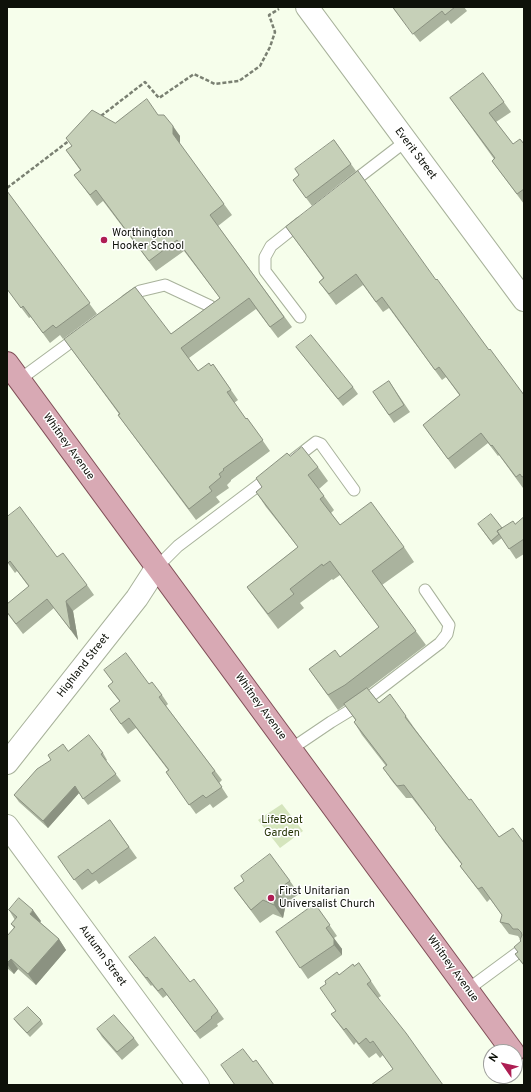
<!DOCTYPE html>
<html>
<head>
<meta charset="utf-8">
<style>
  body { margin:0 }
  #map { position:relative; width:531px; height:1092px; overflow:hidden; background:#f6feeb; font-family:Overpass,sans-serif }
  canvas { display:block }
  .frame { position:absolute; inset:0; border:8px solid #0e1109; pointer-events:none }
  .north { position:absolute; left:483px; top:1044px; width:40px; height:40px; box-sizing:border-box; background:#fff; border:1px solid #9fa09d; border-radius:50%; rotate:304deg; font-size:11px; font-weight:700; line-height:16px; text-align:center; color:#0e1109 }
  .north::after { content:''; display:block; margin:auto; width:14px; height:18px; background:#ae1e53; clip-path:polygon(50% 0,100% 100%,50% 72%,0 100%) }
</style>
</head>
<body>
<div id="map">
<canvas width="531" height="1092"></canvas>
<div class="frame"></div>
<div class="north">N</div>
</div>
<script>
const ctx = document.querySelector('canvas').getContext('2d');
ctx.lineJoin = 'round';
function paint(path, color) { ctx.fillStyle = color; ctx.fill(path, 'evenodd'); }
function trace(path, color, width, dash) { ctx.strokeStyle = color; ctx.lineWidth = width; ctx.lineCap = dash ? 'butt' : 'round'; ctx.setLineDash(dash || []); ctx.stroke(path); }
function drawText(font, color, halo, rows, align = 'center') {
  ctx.font = font + ' Overpass,sans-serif'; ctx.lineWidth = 3; ctx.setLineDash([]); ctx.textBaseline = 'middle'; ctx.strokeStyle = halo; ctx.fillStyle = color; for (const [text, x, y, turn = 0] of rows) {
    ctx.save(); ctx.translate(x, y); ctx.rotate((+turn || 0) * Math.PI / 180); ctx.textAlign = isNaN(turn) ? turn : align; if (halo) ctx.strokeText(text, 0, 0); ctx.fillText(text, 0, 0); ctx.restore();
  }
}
const green = new Path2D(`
  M282,804L303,831L280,848L258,820Z`);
const path = new Path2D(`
  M101,116L145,82L159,98L194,74L215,84L239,81L260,66L270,47L275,32L269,15L279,9
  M7,188L70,140`);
const lane = new Path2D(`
  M350,184L406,141
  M300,223L271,246L265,257V271L300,317
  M127,300L140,291L165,285L210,306
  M19,380L79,336
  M294,459L316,442L321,444L354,490
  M157,567L178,546L272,475
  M291,749L331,722L359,705L440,643L447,634L449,625L425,590
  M467,990L524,948`);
const street = new Path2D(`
  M307,7L524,300
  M7,763L137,598L157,567
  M7,826L198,1085`);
const primary = new Path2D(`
  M7,363L513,1052`);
const wall = new Path2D(`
  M392,7H464L467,11L451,24L448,20L420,42Z
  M483,73L511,112L496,122L513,144H524V204L492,161L494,159L450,98Z
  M158,115L180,136V144L232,215L218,226L292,327L278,338L256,309L189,358L198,371L213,364L238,400L234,403L246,419L247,418L270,451L231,480V481L227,485L229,488L216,497L220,502L196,520L126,426L118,415L119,414L64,339L171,334L220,298L184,251L156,271L103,201L97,206L82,185L74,175L80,170L66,150L72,146L66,138L115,123Z
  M334,140L356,171L312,206L293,180L299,175Z
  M7,191L97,314L63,339L60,335L50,343L31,317L29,318L7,289L8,285L7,283Z
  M286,227L436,280L489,350L524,395V487L523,488L499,455L498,456L488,443L455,469L423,425L460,396L446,377L442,380L389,308L383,312L363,285L336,305L319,282L323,278Z
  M296,347L353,387L358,394L343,406Z
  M389,381L410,412L394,423L373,392Z
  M290,456L318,467L328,481L319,489L334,510L331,513L340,525L404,547L414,562L382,585L426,645L368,689L379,703L406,716L415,729L469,800L499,837L524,843V966L515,954L518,952L521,941L518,936L509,934L500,922L502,915L490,899L487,902L460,866L462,865L444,842L435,829L436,828L412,798H406L392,781L383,768L386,766L362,735L354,722L356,721L345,705L338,710L309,669L340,657L379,627L340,575L333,580L332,579L300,603L304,608L278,629L257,601L247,587L298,547L266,507L256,492L262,487L256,478Z
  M7,517L57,557L87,585L94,595L73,611L78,640L54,608L23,634L7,613V604L29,587L17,571L15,573L7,562Z
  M524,517V554L516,559L502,538L493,545L478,524L502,528L515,524Z
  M104,670L149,684L162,695L168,704L166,706L222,780L219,783L228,797L213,808L210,804L196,814L166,772L168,770L136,728L128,734L110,709L120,702L108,686L113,682Z
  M68,751L103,753L107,760L106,761L121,781L88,805L79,793L48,828L19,802L14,795Z
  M110,820L137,858L99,884L96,880L82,890L58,857Z
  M290,881L299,894L286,903L283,918L273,914L260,923L234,888Z
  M315,904L337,936L334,938L342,949V955L308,979L276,932Z
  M9,910L41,921L40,922L59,939L66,950L36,985L18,969L14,974L7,968V936L14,928L11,924L15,920Z
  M129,957L190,982L218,1011L224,1019L217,1024L218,1026L200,1039L167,995L163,998L152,985L151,986Z
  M359,963L381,996L378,998L393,1069L383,1055L380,1058L376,1053L369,1058L356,1042L354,1045L331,1014L336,1011L326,984L339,975Z
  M14,1019L41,1020L43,1024L30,1037L17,1023Z
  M97,1029L134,1038L139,1045L122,1060L102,1037Z`);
const shadedWall = new Path2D(`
  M173,126L180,136V145L173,134Z
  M66,601L73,611L78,640L71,630Z
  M75,786L79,793L48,828L43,821Z
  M277,890L286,903L283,918L274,905Z
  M33,910L41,921L38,925L30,914Z
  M326,928L342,949V955L334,945Z
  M59,939L66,950L36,985L28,974Z
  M11,959L18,969L14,974L7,964Z`);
const building = new Path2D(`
  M393,7H455L445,15L442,11L413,34Z
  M483,73L504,102L489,113L513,144L520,139L524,144V189L517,194L492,161L495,158L450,98Z
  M147,99L158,115H164L173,126V134L224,204L210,215L284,317L270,327L249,298L181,348L198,371L209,363L211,366L213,364L231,390L227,392L246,419L247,418L263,440L223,469L224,470L219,474L221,477L209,487L212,491L189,509L118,415L120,414L64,339L135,287L171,334L220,298L177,240L149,261L96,190L90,195L74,175L81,170L66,150L72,146L66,138L92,110L115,123Z
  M334,140L351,164L306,198L293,180L299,175L295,169Z
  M358,171L436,280L437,279L489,350L490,349L524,395V476L522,477L520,474L516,477L492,445L491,446L481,433L448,459L423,425L460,395L439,367L435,370L382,297L376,302L356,274L329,294L319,282L324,278L286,227Z
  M7,191L90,303L56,328L53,325L43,333L23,306L21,308L7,289V285L8,284L7,283Z
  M311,335L353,387L338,399L296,347Z
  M389,381L404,405L389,415L373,392Z
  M302,447L318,467L308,475L324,496L320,499L340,525L371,502L404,547L372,571L416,631L345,685L328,695L309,669L335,650L340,657L379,627L330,561L323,566L322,564L290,589L294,594L268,614L247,587L298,547L256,492L262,487L256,478L287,453L290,456Z
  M20,507L57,557L63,553L87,585L66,601L71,630L47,599L16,624L7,612V604L29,586L10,561L8,563L7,562V517Z
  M491,514L502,528L497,531L499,534L491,541L478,524Z
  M524,517V539L509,549L497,531L513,521L515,524Z
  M126,653L149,684L152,682L162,695L159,697L215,771L212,773L222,787L206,798L203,795L189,805L166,772L169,770L129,718L121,724L110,709L120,701L108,686L113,682L104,670Z
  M367,688L379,703L390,694L406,716L405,717L435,756L469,800L471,799L499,837L513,828L524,843V965L515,954L518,952L514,947L521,941L520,940L522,935L521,932L518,929H513L509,924L500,922L502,915L482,887L478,889L460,866L462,864L435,829L436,828L404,785L397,786L383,768L387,765L354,722L356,720L344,704Z
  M89,735L103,753L101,754L116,774L83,799L75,786L43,821L14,795L37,769L51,760L48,755L63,744L68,751Z
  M110,820L129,847L92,874L88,869L74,880L58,857Z
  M270,854L290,881L277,890L274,905L263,900L251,910L234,888L244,881L241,876Z
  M19,898L33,910L30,914L59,939L28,974L11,959L7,963V936L15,927L11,924L17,917L9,910Z
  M315,904L330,925L326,928L334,939V945L300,968L276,932Z
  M155,937L190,982L194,979L218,1011L211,1017L212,1018L195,1032L162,988L158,991L147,977L146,978L129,957Z
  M359,963L371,981L367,984L406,1033L443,1085H371L393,1069L373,1041L370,1043L366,1038L359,1044L346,1028L344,1030L331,1014L336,1011L320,988L326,984L325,981L337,972L339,975L353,964L354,966Z
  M28,1007L41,1020L27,1033L14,1019Z
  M114,1015L134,1038L117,1052L97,1029Z
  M243,1049L253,1062L256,1060L274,1085H235L221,1065Z`);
const markers = [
  [104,240,4,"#ae1e53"],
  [271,898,4,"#ae1e53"]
];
const streetNames = [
  ["Everit Street",415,154,53],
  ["Whitney Avenue",68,447,54],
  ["Highland Street",84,666,-52],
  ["Whitney Avenue",260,707,54],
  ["Autumn Street",102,956,54],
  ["Whitney Avenue",452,969,54]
];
const poiNames = [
  ["Worthington",112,234],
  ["Hooker School",112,247],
  ["First Unitarian",279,892],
  ["Universalist Church",279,905]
];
const parkNames = [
  ["LifeBoat",282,821],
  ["Garden",282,834]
];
paint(green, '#d5e5bd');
trace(lane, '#a8b29b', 13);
trace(street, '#a8b29b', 24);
trace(primary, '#804f58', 24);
trace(path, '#7a8072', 2.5, [4, 2]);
trace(lane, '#fff', 11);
trace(street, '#fff', 22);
trace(primary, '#d8a9b4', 22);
paint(wall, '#aab39e');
paint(shadedWall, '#8b9281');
paint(building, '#c6d0b8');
trace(building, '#8b9281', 1);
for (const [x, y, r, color] of markers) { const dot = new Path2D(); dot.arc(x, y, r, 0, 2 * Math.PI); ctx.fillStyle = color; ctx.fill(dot); trace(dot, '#fff', 1.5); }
drawText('11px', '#0e1109', '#fff', streetNames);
drawText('11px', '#0e1109', '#fff', poiNames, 'left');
drawText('11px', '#253405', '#fff', parkNames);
</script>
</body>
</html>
